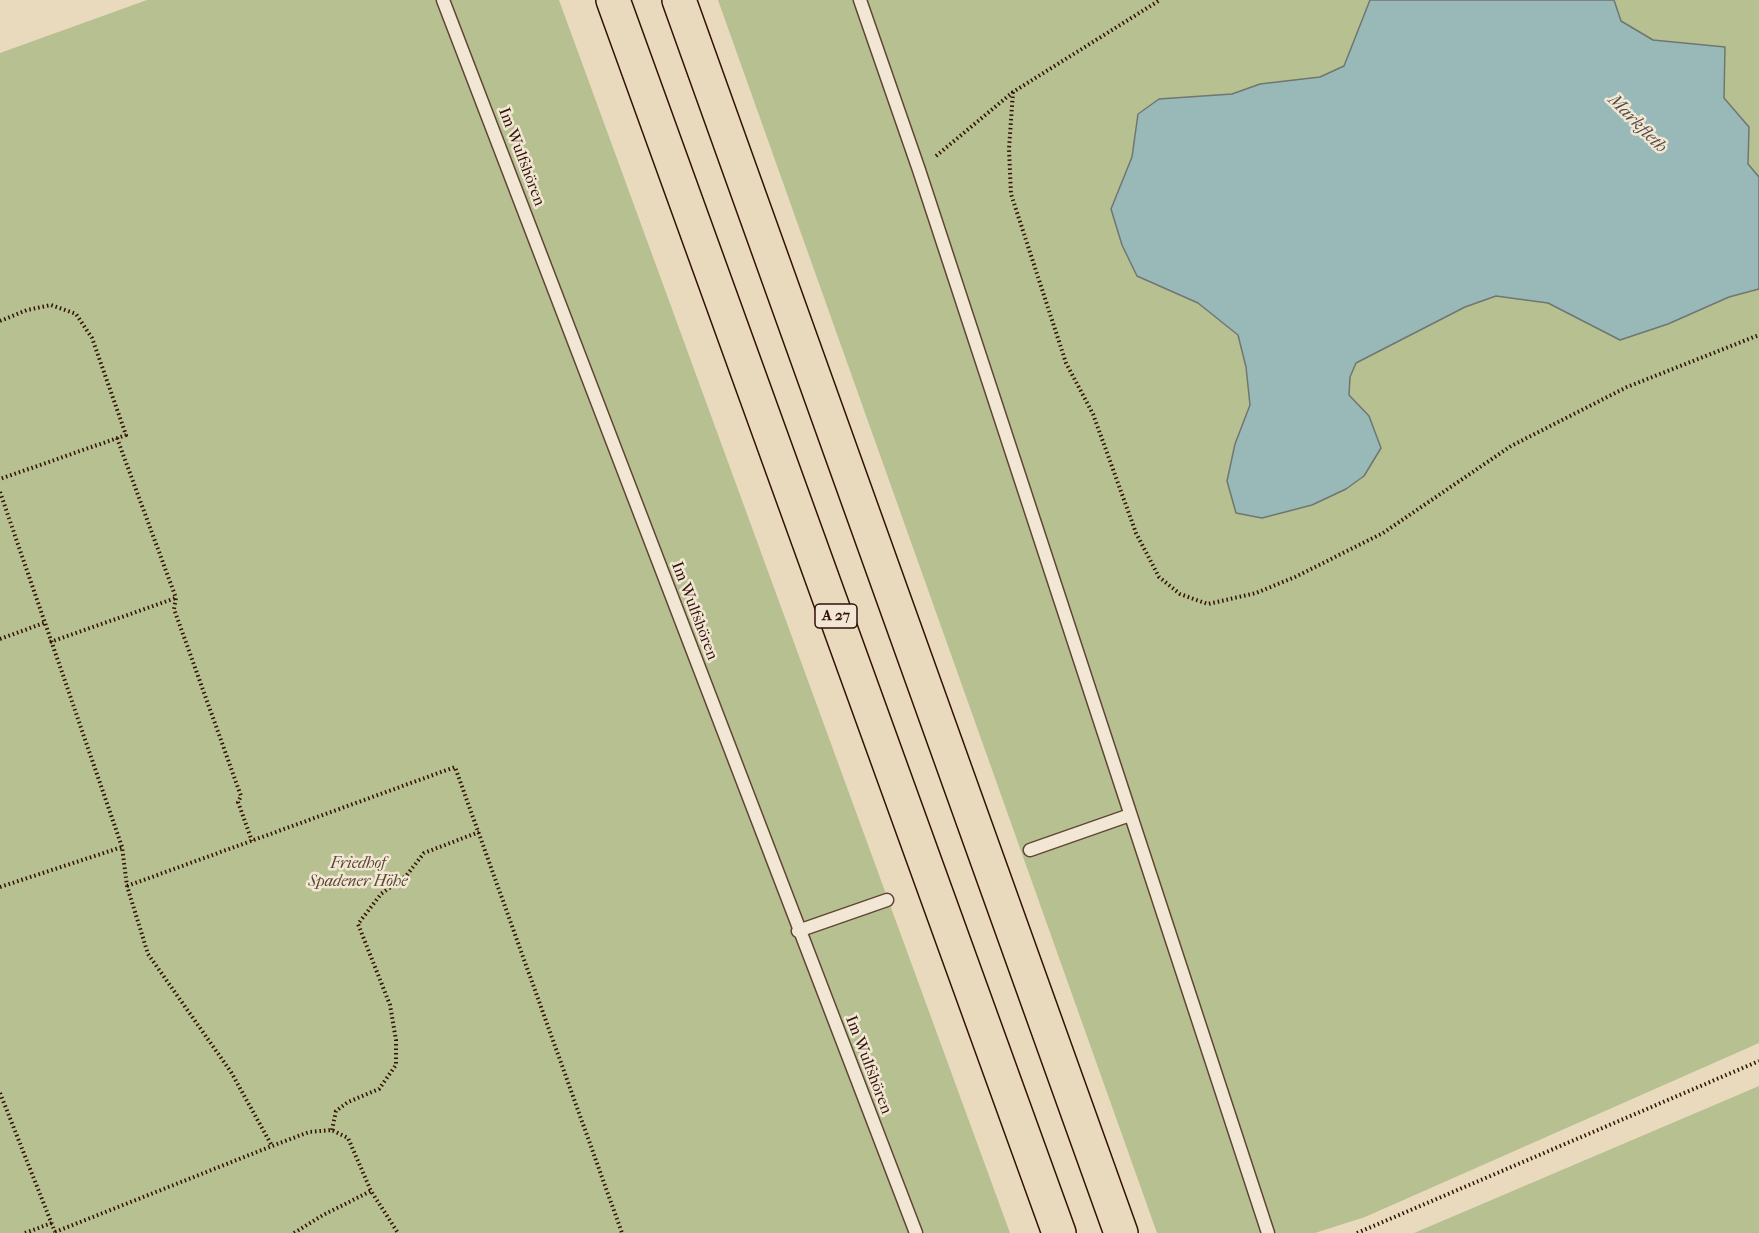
<!DOCTYPE html>
<html>
<head>
<meta charset="utf-8">
<style>
  body { margin:0 }
  canvas { display:block; background:#e9dabd }
</style>
</head>
<body>
<canvas width="1759" height="1233"></canvas>
<script>
const ctx = document.querySelector('canvas').getContext('2d');
ctx.lineJoin = 'round';
function paint(path, color) { ctx.fillStyle = color; ctx.fill(path, 'evenodd'); }
function trace(path, color, width, dash) { ctx.strokeStyle = color; ctx.lineWidth = width; ctx.lineCap = dash ? 'butt' : 'round'; ctx.setLineDash(dash || []); ctx.stroke(path); }
function drawText(font, color, halo, rows, align = 'center') {
  ctx.font = font + ' "IM FELL French Canon",serif'; ctx.lineWidth = 5; ctx.setLineDash([]); ctx.textBaseline = 'middle'; ctx.strokeStyle = halo; ctx.fillStyle = color; for (const [text, x, y, turn = 0] of rows) {
    ctx.save(); ctx.translate(x, y); ctx.rotate((+turn || 0) * Math.PI / 180); ctx.textAlign = isNaN(turn) ? turn : align; if (halo) ctx.strokeText(text, 0, 0); ctx.fillText(text, 0, 0); ctx.restore();
  }
}
const green = new Path2D(`
  M147,0H559L1010,1233H0V53Z
  M718,0H1370L1344,66L1320,77L1260,84L1232,94L1159,99L1138,113L1132,157L1111,209L1137,276L1199,303L1238,335L1246,367L1250,405L1235,444L1369,416L1349,395L1350,377L1356,363L1465,307L1496,296L1548,303L1620,340L1668,324L1729,297L1759,289V1043L1365,1217L1315,1233H1157Z
  M1614,0H1759V177L1748,164L1749,127L1724,98L1725,47L1653,40L1621,21Z
  M1759,1086V1233H1414Z`);
const water = new Path2D(`
  M1370,0H1614L1621,21L1653,40L1725,47L1724,98L1749,127L1748,164L1759,177V289L1729,297L1668,324L1620,340L1548,303L1496,296L1465,307L1356,363L1350,377L1349,395L1369,416L1381,448L1364,476L1346,489L1312,505L1262,518L1236,513L1227,481L1235,444L1250,405L1246,367L1238,335L1198,303L1137,276L1122,245L1111,209L1132,157L1138,114L1159,99L1232,94L1260,84L1320,77L1344,66Z`);
const path = new Path2D(`
  M1013,92L1009,149L1011,194L1066,363L1093,414L1136,533L1159,577L1180,594L1208,604L1256,593L1295,577L1383,533L1511,446L1627,387L1759,335
  M936,156L1013,92L1160,0
  M0,321L27,310L51,305L76,314L92,338L126,435L0,479
  M117,438L176,598L174,609L241,796L238,802L252,841
  M0,492L122,847L127,886L148,954L231,1072L272,1146
  M0,639L44,623
  M50,642L176,598
  M127,886L455,767L622,1233
  M0,887L122,847
  M0,1093L55,1232
  M332,1130L336,1111L348,1102L379,1089L396,1065V1040L390,1005L358,924L381,894L406,876L424,853L479,832
  M55,1232L272,1146L309,1132L332,1130L348,1138L371,1191L398,1233
  M25,1233L52,1223
  M294,1233L323,1215L371,1191
  M1357,1233L1759,1061`);
const lane = new Path2D(`
  M443,0L916,1233
  M860,0L919,170L1268,1233
  M1030,850L1130,815
  M798,931L887,900`);
const highway = new Path2D(`
  M613,0L1059,1233
  M679,0L1121,1233`);
const shields = [
  [836,616,42]
];
const shieldNames = [
  ["A 27",836,616]
];
const streetNames = [
  ["Im Wulfshören",521,157,69],
  ["Im Wulfshören",694,611,69],
  ["Im Wulfshören",868,1065,69]
];
const parkNames = [
  ["Friedhof",358,864],
  ["Spadener Höhe",358,882]
];
const waterNames = [
  ["Markfleth",1637,124,45]
];
paint(green, '#b7c090');
paint(water, '#99b9b8');
trace(water, '#707671', 1.5);
trace(lane, '#604434', 15);
trace(highway, '#321206', 36);
trace(path, '#321206', 4, [1.5, 3]);
trace(lane, '#f1e7d4', 12);
trace(highway, '#e9dabd', 33);
for (const [x, y, w] of shields) { const box = new Path2D(); box.roundRect(x - w / 2, y - 12, w, 24, 4.5); ctx.fillStyle = '#f1e7d4'; ctx.fill(box); trace(box, '#321206', 1.5); }
drawText('bold 15px', '#321206', null, shieldNames);
drawText('16px', '#321206', '#f1e7d4', streetNames);
drawText('italic 16px', '#5a462f', '#f1e7d4', parkNames);
drawText('italic 18px', '#564c44', '#f1e7d4', waterNames);
</script>
</body>
</html>
